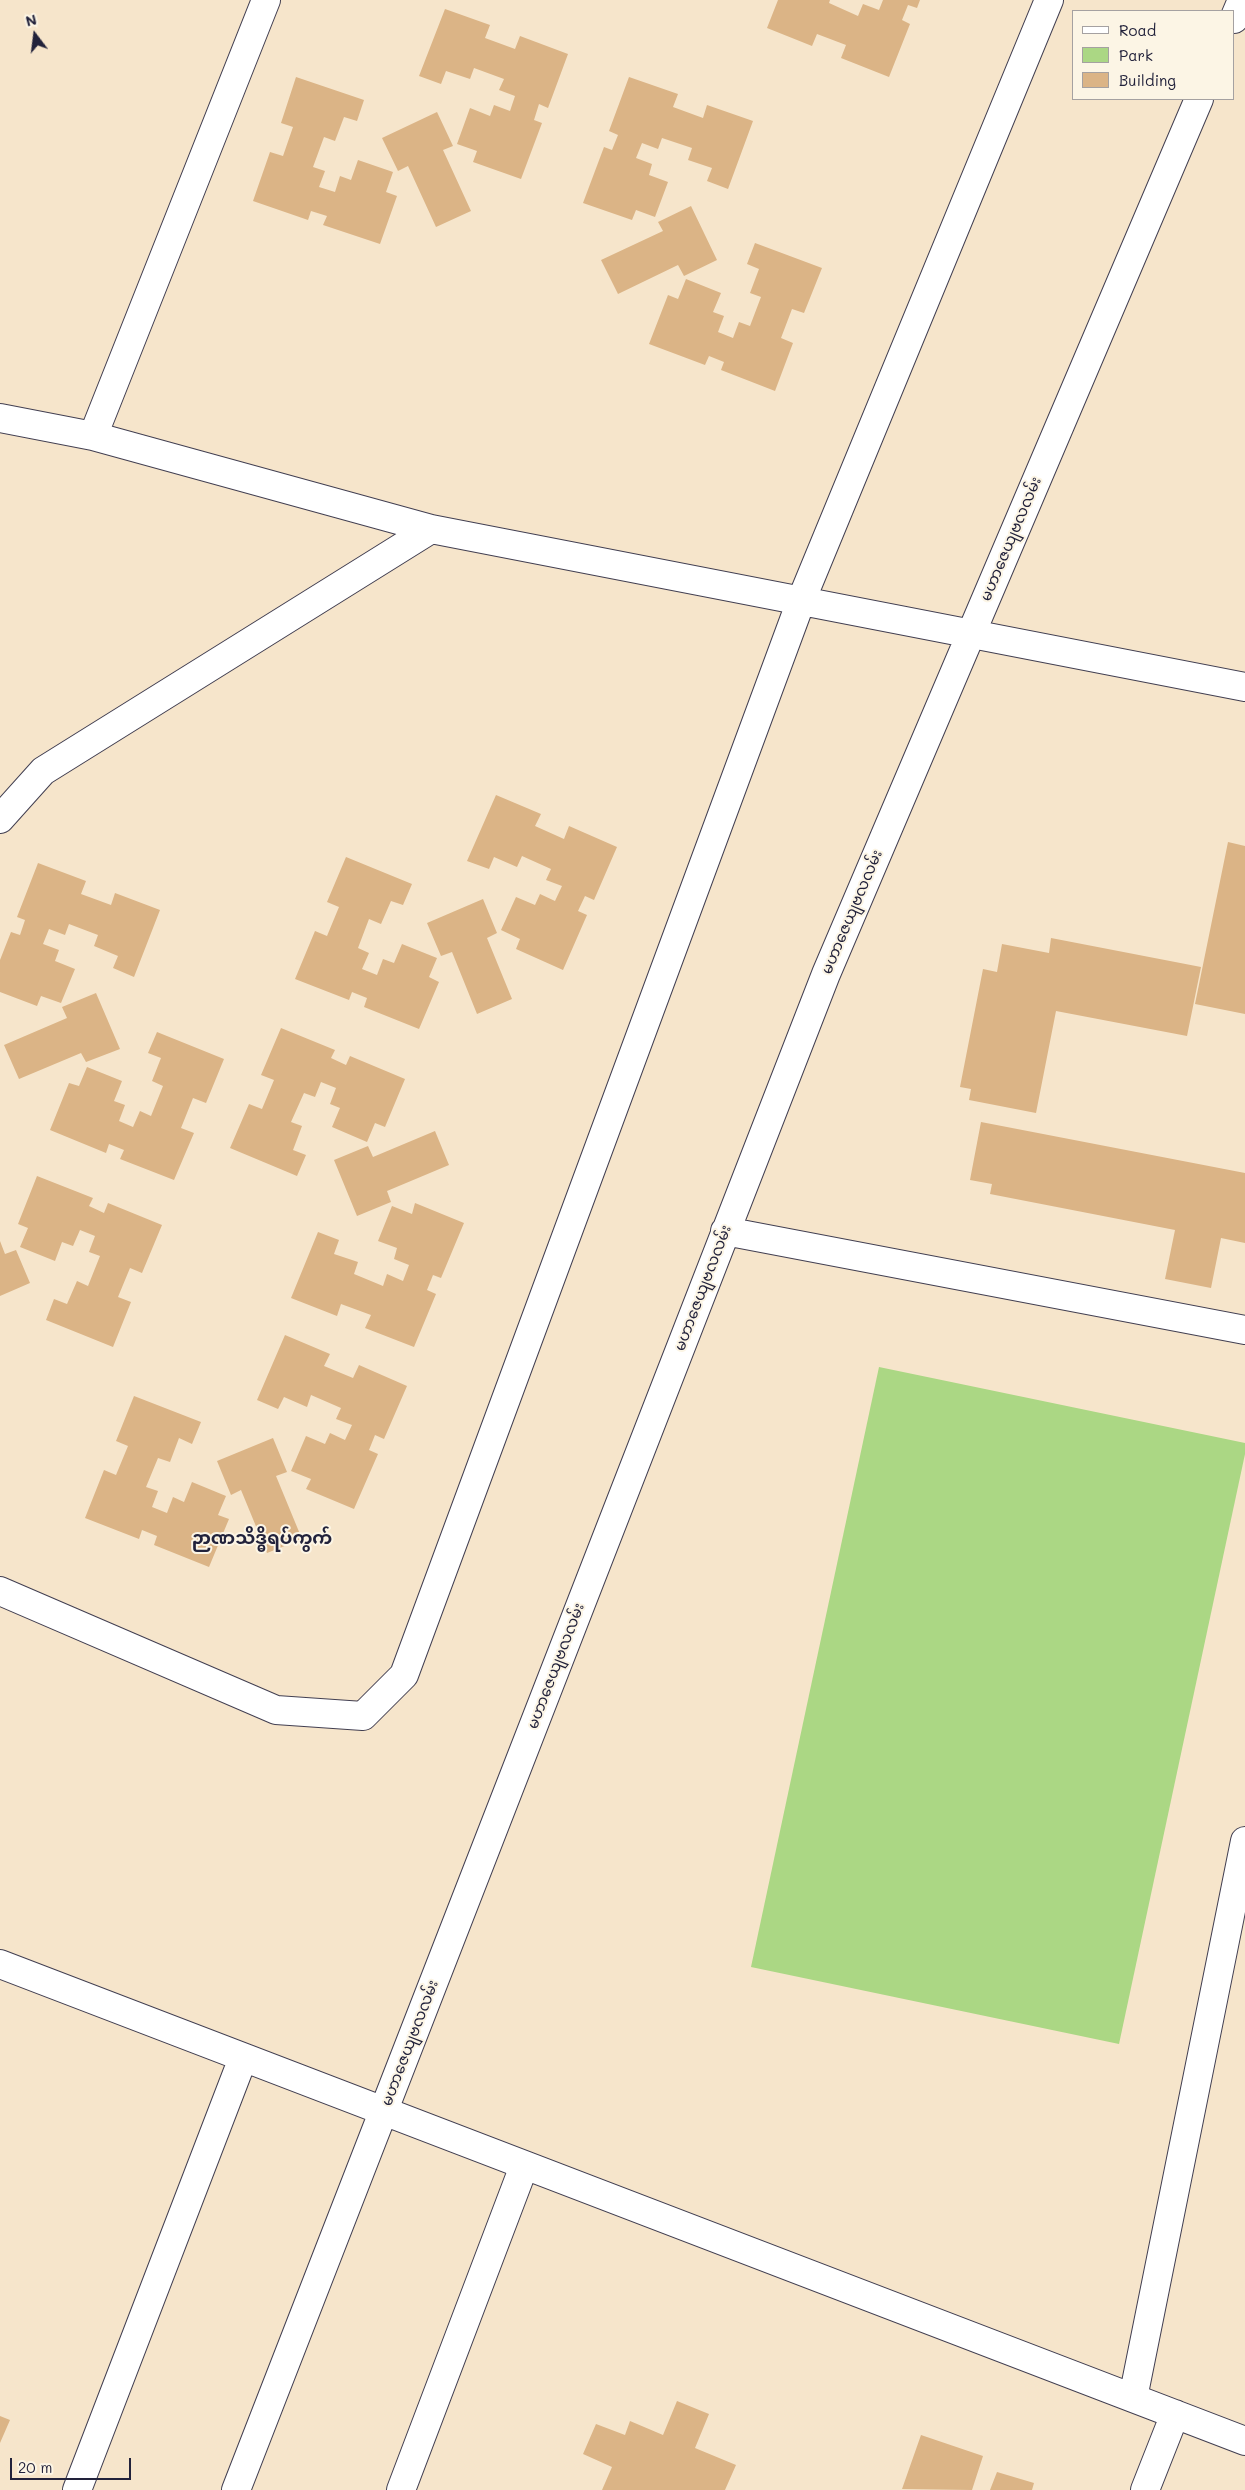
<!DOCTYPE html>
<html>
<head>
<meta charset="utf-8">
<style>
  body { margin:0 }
  #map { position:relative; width:1245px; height:2490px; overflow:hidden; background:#f6e5cb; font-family:Mali,sans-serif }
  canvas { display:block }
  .legend { position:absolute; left:1072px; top:10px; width:162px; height:90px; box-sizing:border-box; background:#fcf5e5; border:1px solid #a5a1a1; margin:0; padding:6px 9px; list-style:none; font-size:15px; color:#22223b }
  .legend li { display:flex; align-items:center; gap:10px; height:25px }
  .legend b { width:25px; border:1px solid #a5a1a1 }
  .north { position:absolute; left:10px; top:10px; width:50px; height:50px; -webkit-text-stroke:4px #fcf5e5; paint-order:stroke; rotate:345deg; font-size:14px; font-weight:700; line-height:20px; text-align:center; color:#22223b }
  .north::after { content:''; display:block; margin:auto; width:18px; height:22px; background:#22223b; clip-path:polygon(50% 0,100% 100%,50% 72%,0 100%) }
  .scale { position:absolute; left:10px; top:2458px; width:121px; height:22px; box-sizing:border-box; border:2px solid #22223b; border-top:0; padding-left:6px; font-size:15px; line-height:18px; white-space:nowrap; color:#22223b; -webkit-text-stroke:4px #fcf5e5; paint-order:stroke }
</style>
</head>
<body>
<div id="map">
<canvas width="1245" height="2490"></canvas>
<ul class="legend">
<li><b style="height:6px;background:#fff"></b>Road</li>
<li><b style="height:14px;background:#abd784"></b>Park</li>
<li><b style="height:14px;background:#dbb486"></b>Building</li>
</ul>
<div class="north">N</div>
<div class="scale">20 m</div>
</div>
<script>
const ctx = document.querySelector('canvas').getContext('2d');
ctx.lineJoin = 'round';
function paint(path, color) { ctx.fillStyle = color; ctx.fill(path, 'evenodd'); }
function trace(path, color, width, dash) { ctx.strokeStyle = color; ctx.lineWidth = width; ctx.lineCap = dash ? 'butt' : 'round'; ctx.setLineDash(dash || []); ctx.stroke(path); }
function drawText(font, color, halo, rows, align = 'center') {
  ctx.font = font + ' Mali,"Noto Sans Myanmar",sans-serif'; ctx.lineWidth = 4; ctx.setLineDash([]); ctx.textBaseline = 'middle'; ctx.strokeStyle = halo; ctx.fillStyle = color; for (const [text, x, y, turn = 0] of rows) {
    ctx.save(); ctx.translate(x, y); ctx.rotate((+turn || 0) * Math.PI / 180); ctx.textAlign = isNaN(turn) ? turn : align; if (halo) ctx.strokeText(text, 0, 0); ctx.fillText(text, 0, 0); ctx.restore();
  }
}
const green = new Path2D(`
  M879,1367L1245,1443V1454L1119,2044L751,1967Z`);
const building = new Path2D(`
  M778,0H830L829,3L858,16L863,4L879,10L883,0H920L917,8L908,5L902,20L910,24L889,77L841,58L846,45L817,34L812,46L767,28Z
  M445,9L490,25L485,38L515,49L520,36L568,54L548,108L539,104L534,120L542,123L521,179L473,162L477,151L457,144L470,108L490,116L494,105L510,111L515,96L499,90L504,79L474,68L470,79L446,71L441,84L419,76Z
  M296,77L364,100L357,121L344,117L335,141L324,137L313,167L325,171L319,187L335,192L340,176L351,180L358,160L393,172L386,192L397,196L380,244L323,225L327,216L311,211L308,220L253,201L270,152L283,156L293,127L281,123Z
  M629,77L678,94L673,107L703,118L707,105L753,121L728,189L707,181L712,168L688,160L692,148L662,138L658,149L642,143L636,158L652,164L649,175L668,182L655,217L636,210L632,220L583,203L604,147L612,150L618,135L609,131Z
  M437,112L453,146L443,150L471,211L436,227L408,166L398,171L382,138Z
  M691,206L717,260L684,276L678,265L618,294L601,260L663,231L658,222Z
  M755,243L822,268L804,313L792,309L781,338L793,343L775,391L721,370L724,362L709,356L705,365L649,344L668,295L678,299L686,279L721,293L713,312L724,316L718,332L733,338L739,322L750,326L761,297L750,293L759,269L747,264Z
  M496,795L541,814L535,826L564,839L569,826L617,847L594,900L585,896L578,911L587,915L563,970L516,949L520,939L501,930L516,897L535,905L540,894L555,901L562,886L546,880L551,869L522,856L517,867L494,857L489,869L467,861Z
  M1228,842L1245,846V1014L1195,1004Z
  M346,857L412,884L403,905L391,901L381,924L369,919L358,948L369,953L362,969L377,975L383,959L394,963L402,944L437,958L429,977L439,982L419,1029L364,1007L367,998L352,992L349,1000L295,979L315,931L327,936L339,907L327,902Z
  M38,863L86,881L81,894L111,905L115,893L160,910L134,977L113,968L118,956L94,946L98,935L69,924L65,935L49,929L43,944L59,950L55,961L75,969L61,1003L41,996L37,1006L0,992V960L11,932L20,935L25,920L17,917Z
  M483,899L497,933L487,938L512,999L477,1014L452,952L441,956L427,923Z
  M1051,938L1201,967L1187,1036L1056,1011L1036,1113L969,1100L971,1089L960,1087L983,969L997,972L1002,944L1049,953Z
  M96,993L120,1049L86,1062L81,1053L19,1079L4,1045L67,1018L62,1007Z
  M281,1028L335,1050L331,1058L346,1065L350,1056L405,1079L385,1127L375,1123L367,1142L332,1127L340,1108L330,1104L336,1088L321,1082L315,1097L304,1093L291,1122L302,1126L293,1150L306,1155L297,1176L230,1148L249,1104L262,1109L274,1080L261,1075Z
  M157,1032L224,1059L206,1103L193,1098L181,1128L194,1133L174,1180L120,1159L124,1150L109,1144L106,1153L50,1130L69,1083L79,1086L87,1067L122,1081L114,1101L125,1105L119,1121L133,1127L140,1111L151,1116L163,1086L152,1081L161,1058L148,1053Z
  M981,1122L1245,1173V1243L1221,1238L1211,1288L1165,1279L1175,1230L990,1194L992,1184L970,1180Z
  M435,1131L449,1165L387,1191L391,1202L357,1216L334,1160L368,1146L373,1157Z
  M37,1176L93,1198L89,1206L104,1213L108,1203L162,1225L142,1273L130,1268L118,1297L131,1302L113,1347L46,1320L54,1299L67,1304L77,1281L88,1286L100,1256L89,1252L95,1236L80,1230L73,1246L62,1242L55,1261L20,1247L28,1228L18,1224Z
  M415,1203L464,1223L441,1278L433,1275L427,1290L436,1294L414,1347L365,1328L371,1315L341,1304L337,1316L291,1298L318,1232L339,1240L334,1254L358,1262L354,1274L383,1286L387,1274L403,1281L409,1265L394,1259L397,1248L378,1241L392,1206L412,1214Z
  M0,1241L5,1254L16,1250L30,1283L0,1296Z
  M285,1335L330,1354L324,1366L353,1378L359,1365L407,1386L384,1439L375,1435L369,1450L378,1454L354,1509L306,1489L311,1479L291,1471L306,1436L325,1444L330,1433L345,1440L352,1425L336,1419L341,1408L311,1395L307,1407L284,1397L278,1409L257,1400Z
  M134,1396L201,1422L192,1444L179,1438L170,1462L158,1458L146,1487L158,1491L152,1507L167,1513L173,1497L184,1502L192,1482L226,1496L218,1515L229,1519L209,1567L154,1545L157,1536L142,1530L139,1539L85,1518L104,1470L116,1475L128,1446L116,1441Z
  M273,1438L287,1472L276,1476L302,1539L267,1553L241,1490L231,1495L217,1461Z
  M677,2401L709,2414L695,2448L736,2465L725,2490H602L612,2467L583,2454L596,2424L625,2435L630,2421L663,2435Z
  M0,2416L10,2420L0,2443Z
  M921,2435L983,2456L972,2490L902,2489Z
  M997,2472L1034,2483L1032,2490H990Z`);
const minor = new Path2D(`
  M266,0L93,436L431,529L1245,687
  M1234,19L1242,0
  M0,418L93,436
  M0,819L43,771L431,529
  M725,1231L1245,1330
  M0,1591L276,1710L363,1716L404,1675L801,601L1049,0
  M0,1964L1245,2441
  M1133,2398L1245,1841
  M77,2490L243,2058
  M236,2490L826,974L1199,99
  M401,2490L524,2166
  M1145,2490L1175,2414`);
const streetNames = [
  ["မဟာဇေယျဗလလမ်း",1011,539,-67],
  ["မဟာဇေယျဗလလမ်း",852,912,-67],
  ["မဟာဇေယျဗလလမ်း",703,1288,-69],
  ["မဟာဇေယျဗလလမ်း",556,1666,-69],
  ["မဟာဇေယျဗလလမ်း",410,2043,-69]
];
const quarterNames = [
  ["ဉာဏသိဒ္ဓိရပ်ကွက်",262,1538]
];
paint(green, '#abd784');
paint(building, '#dbb486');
trace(minor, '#423f51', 30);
trace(minor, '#fff', 28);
drawText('15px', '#22223b', '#fcf5e5', streetNames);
drawText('bold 18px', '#22223b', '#fcf5e5', quarterNames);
</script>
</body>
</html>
